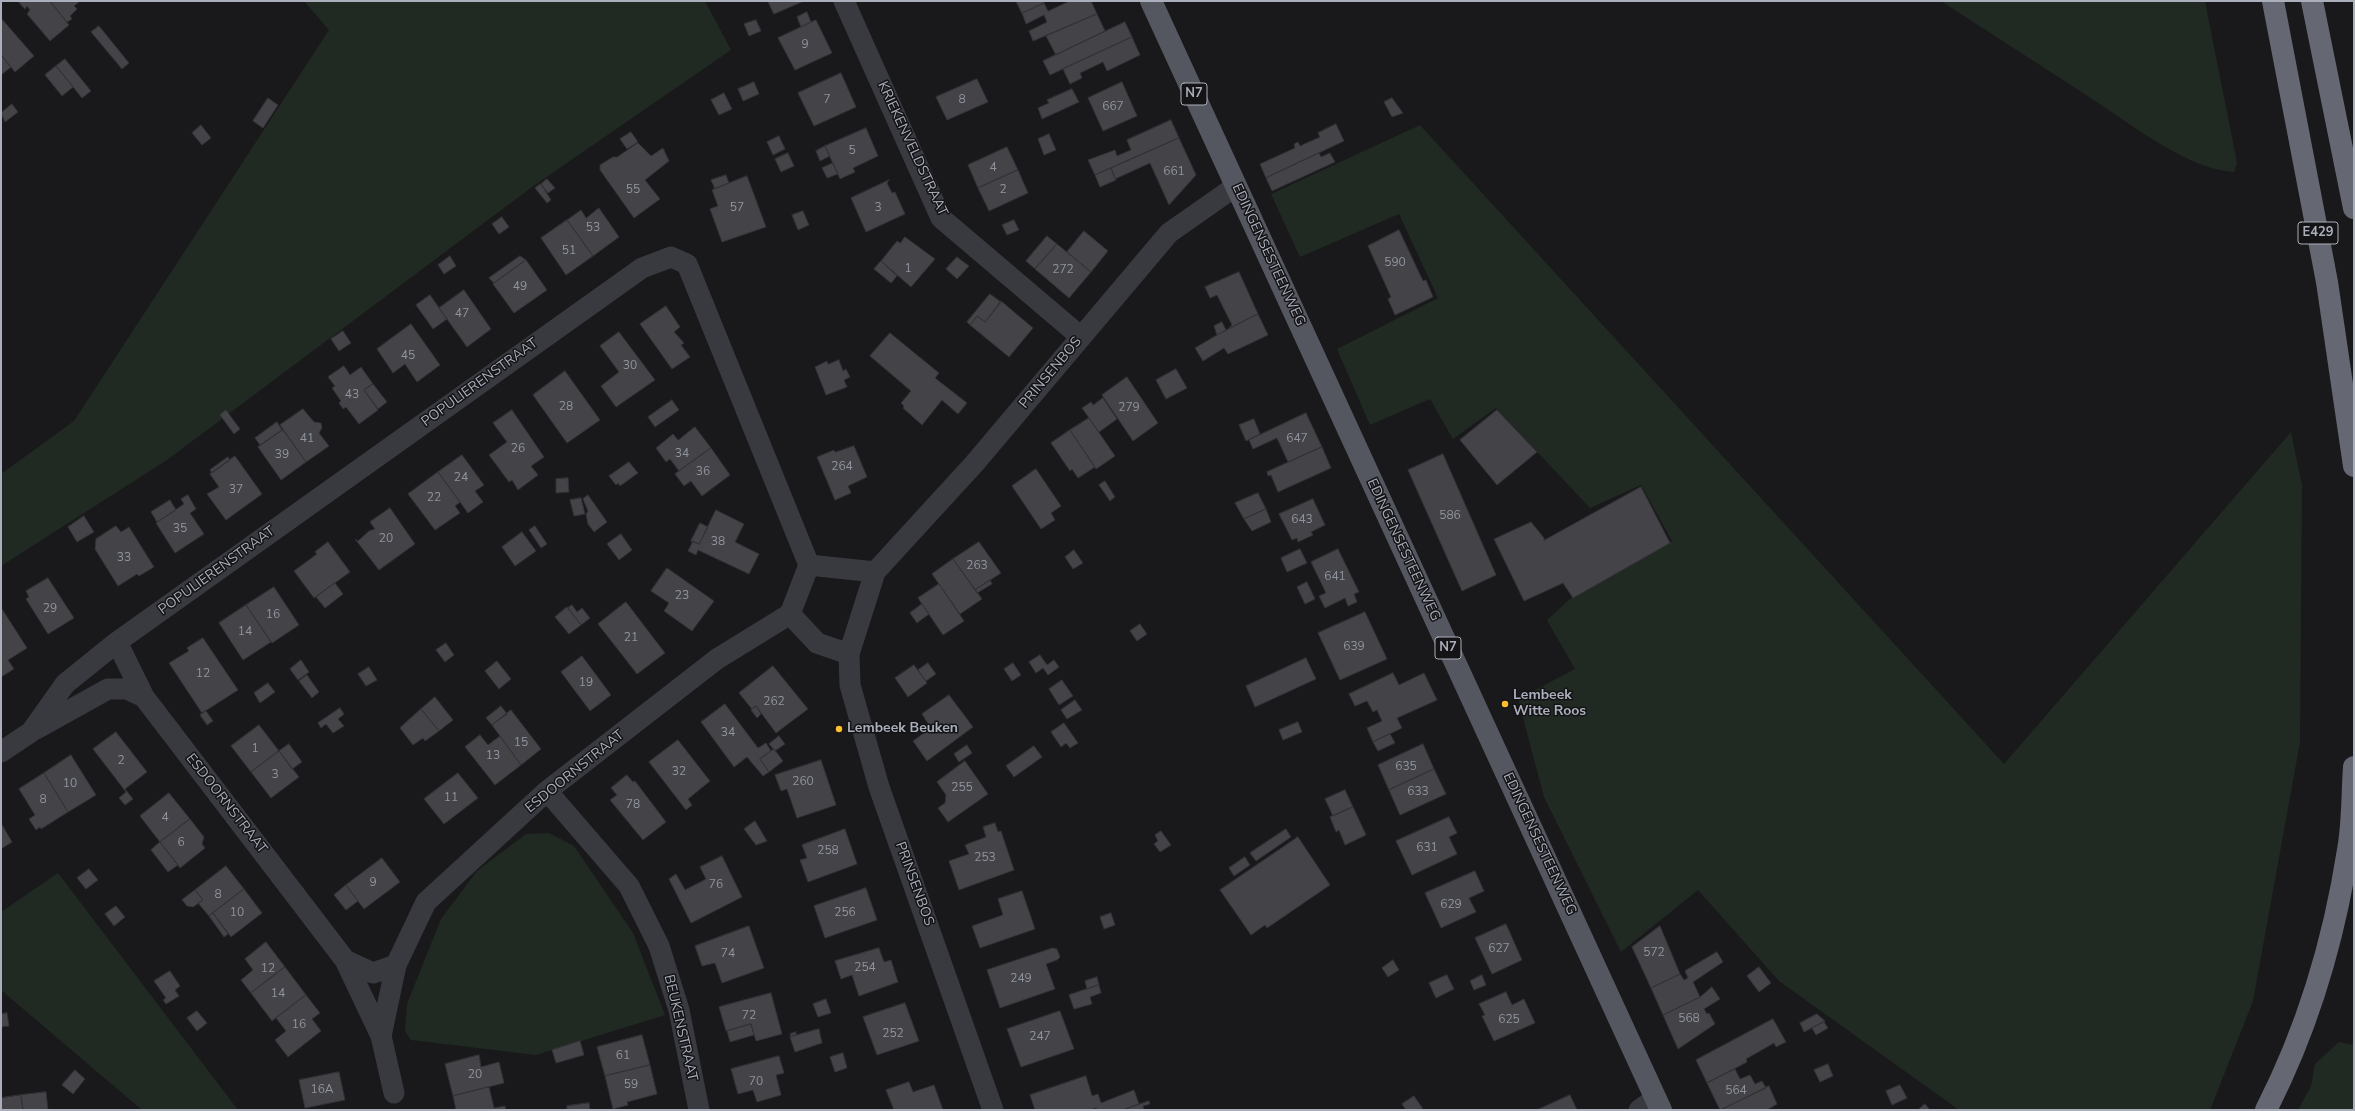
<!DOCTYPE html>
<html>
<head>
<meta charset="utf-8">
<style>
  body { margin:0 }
  #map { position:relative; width:2355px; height:1111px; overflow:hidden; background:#19191b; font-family:"Nunito Sans",sans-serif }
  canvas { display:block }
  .frame { position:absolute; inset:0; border:2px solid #aaafbb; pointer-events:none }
</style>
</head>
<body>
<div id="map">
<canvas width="2355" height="1111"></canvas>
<div class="frame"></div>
</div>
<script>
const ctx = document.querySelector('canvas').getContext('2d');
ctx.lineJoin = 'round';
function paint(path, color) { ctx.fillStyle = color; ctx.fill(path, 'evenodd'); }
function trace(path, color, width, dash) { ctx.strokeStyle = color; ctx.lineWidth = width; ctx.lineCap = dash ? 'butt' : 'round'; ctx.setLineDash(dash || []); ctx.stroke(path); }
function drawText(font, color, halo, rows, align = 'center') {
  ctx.font = font + ' "Nunito Sans",sans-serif'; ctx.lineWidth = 3; ctx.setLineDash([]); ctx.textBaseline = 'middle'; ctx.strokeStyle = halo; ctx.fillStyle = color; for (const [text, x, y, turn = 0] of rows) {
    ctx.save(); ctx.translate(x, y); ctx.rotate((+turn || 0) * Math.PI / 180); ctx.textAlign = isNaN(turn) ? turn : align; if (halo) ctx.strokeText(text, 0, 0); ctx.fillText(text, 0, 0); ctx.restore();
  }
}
const green = new Path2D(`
  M304,1H705L731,50L532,187L167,460L1,566V474L74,421L329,30Z
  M1941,1H2205L2237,163L2234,172C2188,170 2128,122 2089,97C2040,65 1990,33 1941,1Z
  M1420,125L2004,764L2291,432L2302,485L2300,742L2253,1001L2210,1110H1959L1779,981L1698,890L1621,952L1544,797L1518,699L1575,669L1547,620L1572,597L1672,541L1641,485L1590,508L1496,408L1453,439L1430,399L1370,425L1337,349L1438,298L1399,214L1300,257L1271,194Z
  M549,833L574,846L633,933L665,1015L536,1055L411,1040L405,1031L407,1004L441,919L477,871L526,834Z
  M58,873L238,1110H142L1,990V912Z
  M2339,1042L2354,1045V1110H2298L2311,1086L2315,1064Z`);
const building = new Path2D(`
  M18,1H50L69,25L50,41L27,14L30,10L27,6L25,9Z
  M50,1H79V2L74,6L77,9L70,16L72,19L67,22Z
  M768,1H804L774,14Z
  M1016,1H1043L1044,3L1022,13Z
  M1070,1H1091L1097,14L1033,41L1029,31L1047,22L1044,15L1026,24L1022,13L1044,3L1048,11Z
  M807,12L811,22L801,27L797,17Z
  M1097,14L1105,31L1056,55L1046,36Z
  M1,18L34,56L15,72L1,55Z
  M756,20L761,31L749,36L744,24Z
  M816,20L832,53L795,70L778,38Z
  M1125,22L1132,37L1050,75L1043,61Z
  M99,26L129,63L122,69L91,32Z
  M1132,37L1140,55L1107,71L1103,62L1080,73L1082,78L1070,84L1063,69Z
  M1,55L11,67L1,75Z
  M65,59L91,91L82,98L56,66Z
  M56,66L73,87L62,96L45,75Z
  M841,73L856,107L814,126L798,93Z
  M977,79L988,102L947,120L936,97Z
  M754,82L759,94L743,101L738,89Z
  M1122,82L1137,116L1103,131L1088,98Z
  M1072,89L1079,102L1042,119L1038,108L1049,103L1047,100Z
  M724,93L732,109L719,115L711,100Z
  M268,98L278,105L263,128L253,121Z
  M1392,98L1403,113L1392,117L1384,102Z
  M12,104L18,112L5,122L1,113Z
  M1171,120L1179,138L1095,175L1088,160L1115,150L1117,156L1131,150L1127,140Z
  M1336,124L1344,141L1266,178L1260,164L1295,148L1294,144L1298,142L1300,146L1320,137L1318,133Z
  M201,125L211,138L202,145L192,133Z
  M866,128L878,156L853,168L855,172L840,179L825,146Z
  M631,132L638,142L627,149L620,139Z
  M1049,134L1056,150L1044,155L1038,139Z
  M779,136L785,149L773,155L767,142Z
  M1179,138L1196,175L1169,205L1150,163L1115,179L1111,168Z
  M638,143L651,156L663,148L669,161L645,180L660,199L634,218L600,170V165L613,157H617Z
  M825,146L830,156L820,161L816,151Z
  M1007,147L1018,170L978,188L968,165Z
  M788,153L794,166L781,172L775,159Z
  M1319,153L1321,157L1330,153L1335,162L1272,191L1266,178Z
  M833,163L838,174L827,178L822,168Z
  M1111,168L1116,180L1100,187L1095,175Z
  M1018,170L1028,193L989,211L978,188Z
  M726,175L729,183L715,189L711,180Z
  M747,176L766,227L722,242L710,209L718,206L712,190Z
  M547,179L555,188L548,193L541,184Z
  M889,180L887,183L892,193L895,192L905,214L866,232L851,198Z
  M541,184L551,200L547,203L535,188Z
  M599,208L619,237L593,256L567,220L581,210L586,218Z
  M803,211L809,225L798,230L792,215Z
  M502,217L509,227L499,234L492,224Z
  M567,220L593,256L566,275L541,238Z
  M1014,220L1019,230L1007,235L1002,225Z
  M1399,230L1423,281L1426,280L1433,297L1395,315L1388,299L1391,297L1368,246Z
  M1084,231L1108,251L1091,272L1067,252Z
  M1047,236L1057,244L1035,269L1026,261Z
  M905,237L935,259L911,287L881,261L897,241L900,243Z
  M1057,244L1091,272L1069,298L1035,269Z
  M450,256L456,266L444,274L438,265Z
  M520,256L526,260L494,283L489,278Z
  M957,257L969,266L957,279L946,269Z
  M526,260L547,290L514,313L493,284Z
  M881,261L897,276L891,283L874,269Z
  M1239,272L1258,314L1228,329L1232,325L1217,295L1210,298L1205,287Z
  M464,290L491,329L467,347L439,308Z
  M990,294L1001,302L985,322L977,316L970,325L967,322Z
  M430,295L447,319L433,329L416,305Z
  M1001,301L1033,328L1009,357L970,325L977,316L985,322Z
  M666,306L680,327L674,332L684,343L681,345L690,357L672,369L640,324Z
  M1258,314L1268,335L1228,354L1224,348L1203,361L1195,348L1217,335Z
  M1222,322L1226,330L1217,335L1214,326Z
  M411,324L440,365L417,382L405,364L393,373L377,349Z
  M343,331L351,343L339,351L331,339Z
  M619,332L655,380L616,407L601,386L619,372L600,346Z
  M890,333L939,373L935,378L967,403L958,414L942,400L922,425L903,408L904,406L901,403L911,391L870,356Z
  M839,360L843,371L846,369L850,377L844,380L847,387L826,395L815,367L827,361L828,364Z
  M344,366L350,375L361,367L373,384L364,390L378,410L359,424L346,407L343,409L339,403L341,401L332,388L335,386L328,377Z
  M1176,369L1187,388L1166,399L1156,380Z
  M565,371L600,420L567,443L533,395Z
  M1127,377L1158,423L1133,441L1102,395Z
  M373,384L387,402L378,409L364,390Z
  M1103,398L1117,419L1099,432L1082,408L1091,402L1093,405Z
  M672,400L679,410L655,427L648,417Z
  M303,409L314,422L321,423L322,428L319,433L329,446L306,462L280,425Z
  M226,410L240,429L234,434L220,415Z
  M512,410L544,457L531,466L538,475L518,490L512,480L509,482L489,455L507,442L493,423Z
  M1497,410L1537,452L1497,485L1460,440Z
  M1306,413L1322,447L1288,462L1277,438L1253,449L1249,440Z
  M1089,418L1115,456L1096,469L1070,430Z
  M1254,419L1260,434L1246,441L1239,425Z
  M277,422L282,430L260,445L255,438Z
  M695,427L711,448L679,471L670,459L666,462L656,448L673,434L678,440Z
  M283,430L306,462L281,480L258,447Z
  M1070,430L1095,467L1078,478L1072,469L1070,471L1051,443Z
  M854,446L867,477L848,486L851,493L835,500L817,457L834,450L835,452Z
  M1322,447L1331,468L1278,492L1271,475L1268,476L1267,472Z
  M711,448L730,475L702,496L691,481L684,486L675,474Z
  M1443,454L1496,575L1462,591L1408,470Z
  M462,455L484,485L475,491L483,502L468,513L438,472Z
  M235,456L262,494L226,520L207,494L219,487L210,474Z
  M228,457L230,460L212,473L210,470Z
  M629,462L638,473L620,486L618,483L616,485L609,476Z
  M1036,469L1061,506L1051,513L1055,520L1041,529L1012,486Z
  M438,472L460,502L455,506L460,513L435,530L408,494Z
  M568,478L569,492L556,493V479Z
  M1105,481L1115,497L1110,501L1099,485Z
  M1641,487L1670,543L1573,598L1563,583L1524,601L1494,539L1531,522L1544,538V540Z
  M1258,493L1266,509L1244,519L1235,503Z
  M188,495L196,509L190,513L204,534L175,553L156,523L184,504L181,499Z
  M588,495L607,522L594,532L588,524L586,514L588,511L583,499Z
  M581,498L585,514L574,516L570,500Z
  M1313,499L1325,525L1311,532L1313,535L1298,542L1297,538L1292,540L1279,514Z
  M170,500L176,510L157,522L151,512Z
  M390,508L415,544L379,570L355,539L358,541L369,531L375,529L370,522Z
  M1266,509L1271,522L1252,531L1244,519Z
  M716,510L744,524L735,542L759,554L749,574L698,550L696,555L688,551L693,541L699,544Z
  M84,516L94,532L77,542L68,527Z
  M700,523L708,527L699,544L691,541Z
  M116,526L121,532L129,527L154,567L139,576L137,574L118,586L95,549L96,539Z
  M535,526L547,544L541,548L529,530Z
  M522,532L536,551L515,566L502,547Z
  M621,534L632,550L619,560L607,544Z
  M328,542L350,572L314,598L294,571L317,554L315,552Z
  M979,542L1001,573L975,590L953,559Z
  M1300,549L1307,563L1287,572L1281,558Z
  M1338,549L1359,592L1354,594L1357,602L1348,606L1345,598L1325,608L1319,596L1326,593L1311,562Z
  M1074,550L1083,563L1073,569L1065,557Z
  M953,559L982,599L960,614L932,574Z
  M667,568L714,601L692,631L664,611L669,603L651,591Z
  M48,578L74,618L48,634L26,599L29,597L26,591Z
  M990,580L992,584L977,593L975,590Z
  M1307,582L1315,599L1305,604L1297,587Z
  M335,583L343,594L325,608L316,597Z
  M939,584L964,621L943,635L918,598Z
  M274,587L299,625L272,643L246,605Z
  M626,602L665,653L637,674L598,624Z
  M922,604L929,614L917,623L910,613Z
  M246,605L271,642L243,660L219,623Z
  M572,605L577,612L582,608L590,618L581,625L568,608Z
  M567,607L581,625L569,634L555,617Z
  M2,609L27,648L8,660L14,669L1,677Z
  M1365,612L1387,659L1340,680L1318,633Z
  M1140,624L1147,634L1137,641L1130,631Z
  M203,638L238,690L202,713L169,663L189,651L187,648Z
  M446,643L454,655L445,662L436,650Z
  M1040,655L1047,665L1054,660L1059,667L1048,675L1043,668L1036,673L1029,662Z
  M582,656L611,695L590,711L561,672Z
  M1306,658L1316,679L1255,707L1246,686Z
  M301,660L309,672L298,680L290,669Z
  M497,661L511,679L499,689L485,671Z
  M928,663L936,674L926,681L918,670Z
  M1013,663L1021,675L1012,681L1004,669Z
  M914,665L927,683L908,697L895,678Z
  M773,666L808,709L776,733L756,706L752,709L739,693Z
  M369,667L377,680L366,686L358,674Z
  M1393,673L1399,685L1424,673L1437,700L1397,718L1402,728L1373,742L1367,728L1382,721L1377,710L1373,712L1367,701L1355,706L1349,694Z
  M307,675L319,692L312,698L299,681Z
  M1062,680L1073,696L1059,705L1049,689Z
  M268,683L275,692L260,703L254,693Z
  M949,695L973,727L927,761L913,741L928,730L929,725L922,714Z
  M435,697L453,720L439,731L421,709Z
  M1075,700L1082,710L1067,719L1061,710Z
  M725,704L758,748L766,743L771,751L760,759L769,772L763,776L747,757L734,767L701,722Z
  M501,706L507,714L492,725L486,718Z
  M756,706L761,714L757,718L751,710Z
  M340,708L344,714L338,719L344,726L333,733L326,724L321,728L318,723Z
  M421,709L439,731L425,741L423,738L413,745L400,728Z
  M511,710L541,749L521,765L492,725Z
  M206,711L213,721L207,725L200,715Z
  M1298,722L1302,732L1283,740L1279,730Z
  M1064,723L1078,743L1070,748L1066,743L1061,747L1051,732Z
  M259,725L279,751L251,772L231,746Z
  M116,732L147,772L125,789L133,799L125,805L119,798L126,792L93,749Z
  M1390,734L1395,743L1378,751L1373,742Z
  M480,735L488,745L500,736L521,765L495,785L465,747Z
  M779,736L785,744L775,751L769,744Z
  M678,740L710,781L688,799L692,805L686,810L649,762Z
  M289,744L302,762L292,769L279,751Z
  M1423,744L1434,769L1389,790L1378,765Z
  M967,745L972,753L959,762L954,754Z
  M1034,746L1042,757L1014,777L1006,766Z
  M774,749L783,761L769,772L760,759Z
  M279,751L299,777L271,798L251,772Z
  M71,755L96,795L68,812L44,773Z
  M821,760L836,805L797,818L787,789L781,791L775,775Z
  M965,761L988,794L948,822L938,808L945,803L946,795L937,782Z
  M1434,769L1446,794L1400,815L1389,790Z
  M44,773L68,812L41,829L40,827L36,830L29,819L35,815L19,789Z
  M458,773L478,798L444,824L424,799Z
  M627,775L633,782L635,781L666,822L643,840L610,800L617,795L611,788Z
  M1345,790L1353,807L1333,816L1325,799Z
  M169,793L190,819L160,842L140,816Z
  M1353,807L1366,835L1345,845L1339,830L1336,832L1330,817Z
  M1449,817L1457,833L1449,837L1457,854L1412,875L1396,841Z
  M190,819L204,837L202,844L205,848L180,868L160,842Z
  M755,821L767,841L756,845L744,829Z
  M1,823L12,842L1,849Z
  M995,823L998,832L1001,831L1014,870L959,890L949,861L969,854L965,845L986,837L983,827Z
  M845,829L857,864L808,882L800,860L807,858L802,845Z
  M1286,829L1291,837L1256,861L1250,853Z
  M1161,831L1171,845L1160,852L1154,844L1158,841L1155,835Z
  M1298,837L1330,885L1267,928L1265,925L1251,935L1220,890Z
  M160,842L178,865L168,872L151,850Z
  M722,856L742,897L691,923L669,879L676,874L685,890L706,879L700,867Z
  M1245,857L1250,865L1234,876L1229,868Z
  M382,858L400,882L364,909L346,885Z
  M226,866L244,889L209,916L198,903L203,900L195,890Z
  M89,869L98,880L86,889L77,878Z
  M1475,871L1484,891L1469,898L1476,912L1441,928L1425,893Z
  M346,885L358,901L346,910L334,895Z
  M866,888L877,920L825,938L814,906Z
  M244,889L262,913L231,937L213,913Z
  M195,890L203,900L193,907L187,906L182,900Z
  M1022,891L1035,929L980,948L972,926L1003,915L998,899Z
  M116,906L125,917L114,926L105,914Z
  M213,913L228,934L224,937L209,916Z
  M1111,913L1115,925L1104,929L1100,917Z
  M1506,924L1522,960L1492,974L1475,938Z
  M749,926L764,968L722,983L715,963L702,966L695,946Z
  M1660,926L1680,974L1651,988L1632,947Z
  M266,942L285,967L251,993L241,980L253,970L245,959Z
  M879,948L884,962L891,960L898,982L859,996L852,975L841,979L835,961Z
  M1053,948L1057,949L1060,957L1057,960L1046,964L1055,989L1000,1008L987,970Z
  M1717,952L1723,962L1693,982L1700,997L1663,1015L1651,988L1680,974L1684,980L1688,978L1685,971Z
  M1393,960L1399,970L1388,977L1382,968Z
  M285,967L306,995L272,1021L251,993Z
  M1759,967L1771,983L1759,992L1747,976Z
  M170,971L180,986L175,990L179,996L166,1004L163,1000L166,998L154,981Z
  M1447,975L1454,989L1436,998L1429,983Z
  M1482,975L1486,985L1474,990L1470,981Z
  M1097,977L1099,985L1087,989L1085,981Z
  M1099,985L1101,993L1090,997L1092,1004L1074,1009L1069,995Z
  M1712,987L1720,999L1704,1009L1707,1014L1709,1013L1715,1024L1678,1049L1663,1015L1700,997Z
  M1506,992L1512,1005L1524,999L1535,1023L1494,1041L1482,1016L1485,1015L1479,1004Z
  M771,993L782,1034L756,1041L751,1024L726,1031L719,1007Z
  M306,995L320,1013L312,1019L321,1031L288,1057L275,1040L286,1031L276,1018Z
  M826,999L831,1013L818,1017L813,1004Z
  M905,1003L919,1041L877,1055L863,1017Z
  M197,1011L207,1023L197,1031L187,1018Z
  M1060,1011L1074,1049L1021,1067L1007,1029Z
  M7,1013L9,1026L1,1027V1014Z
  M1817,1014L1825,1021L1804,1032L1800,1023Z
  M1773,1019L1786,1042L1776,1047L1774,1043L1746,1059L1747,1062L1707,1083L1696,1060Z
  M1824,1022L1828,1028L1816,1035L1812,1028Z
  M751,1024L754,1035L730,1042L727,1031Z
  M819,1029L822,1043L795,1052L790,1037Z
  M796,1032V1035L791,1037L790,1034Z
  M642,1035L650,1065L605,1076L597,1047Z
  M580,1041L584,1055L556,1063L552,1050Z
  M843,1053L847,1068L835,1072L830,1057Z
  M479,1055L481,1067L499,1062L504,1083L453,1096L445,1064Z
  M779,1056L784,1073L776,1075L781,1095L757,1102L753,1090L738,1094L731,1069Z
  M1828,1064L1833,1076L1820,1082L1814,1070Z
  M650,1065L657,1094L627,1102L628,1105L613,1109L605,1076Z
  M1735,1069L1740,1079L1750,1075L1755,1084L1762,1081L1766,1088L1720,1110L1707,1083Z
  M75,1070L85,1079L73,1094L62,1085Z
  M339,1072L345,1100L305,1108L299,1080Z
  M1086,1076L1092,1096L1098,1094L1101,1103L1134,1090L1139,1104L1122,1110H1097L1096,1108L1089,1110H1035L1030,1095Z
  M909,1082L913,1092L934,1085L943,1110H894L886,1090Z
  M1900,1085L1907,1098L1892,1105L1886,1091Z
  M1769,1086L1777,1104L1767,1110H1721Z
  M489,1087L494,1108L505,1106L506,1110H456L453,1096Z
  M46,1092L48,1110H23L21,1095Z
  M21,1095L23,1110H1V1098Z
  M1570,1095L1577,1110H1537Z
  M1414,1096L1423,1109L1406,1110L1402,1104Z
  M1149,1101L1150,1104L1143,1106L1144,1110H1123Z
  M589,1103L590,1110H567V1106Z
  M1925,1104L1930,1110H1918Z`);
const minor = new Path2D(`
  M844,1L941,218L1081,337
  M809,565L875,572
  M790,614L817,643L849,654
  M790,614L809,565
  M117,642L144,697L345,960L373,973L396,965
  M36,729L108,689H127L144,697
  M1,752L31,732L65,684L117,642L642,268L671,257L687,264L809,565
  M547,791L629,886L659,946L679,1010L699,1110
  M345,960L381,1036
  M394,1093L381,1036L396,965L426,902L547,791L717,659L790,614
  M993,1110L879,787L850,685L849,654L875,572L974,464L1169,233L1236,186
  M1639,1110L1656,1098`);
const primary = new Path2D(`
  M1151,1L1661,1110`);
const motorway = new Path2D(`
  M2273,1L2327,282L2354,466
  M2312,1L2354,208
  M2266,1110C2308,1028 2334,940 2348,850C2353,823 2352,794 2354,767`);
const markers = [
  [1505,704,4,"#febf2e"],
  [839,729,4,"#febf2e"]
];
const numberNames = [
  ["9",805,45],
  ["7",827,100],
  ["8",962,100],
  ["667",1113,107],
  ["5",852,151],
  ["4",993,168],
  ["661",1174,172],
  ["55",633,190],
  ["2",1003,190],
  ["57",737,208],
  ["3",878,208],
  ["53",593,228],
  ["51",569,251],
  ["590",1395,263],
  ["1",908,269],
  ["272",1063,270],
  ["49",520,287],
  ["47",462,314],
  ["45",408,356],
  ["30",630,366],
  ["43",352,395],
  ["28",566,407],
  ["279",1129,408],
  ["41",307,439],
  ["647",1297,439],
  ["26",518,449],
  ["34",682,454],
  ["39",282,455],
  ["264",842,467],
  ["36",703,472],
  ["24",461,478],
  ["37",236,490],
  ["22",434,498],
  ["586",1450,516],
  ["643",1302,520],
  ["35",180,529],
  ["20",386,539],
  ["38",718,542],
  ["33",124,558],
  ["263",977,566],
  ["641",1335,577],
  ["23",682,596],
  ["29",50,609],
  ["16",273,615],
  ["14",245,632],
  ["21",631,638],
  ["639",1354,647],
  ["12",203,674],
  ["19",586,683],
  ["262",774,702],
  ["34",728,733],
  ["15",521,743],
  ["1",255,749],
  ["13",493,756],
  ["2",121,761],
  ["635",1406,767],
  ["32",679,772],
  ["3",275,775],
  ["260",803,782],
  ["10",70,784],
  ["255",962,788],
  ["633",1418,792],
  ["11",451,798],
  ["8",43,800],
  ["78",633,805],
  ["4",165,818],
  ["6",181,843],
  ["631",1427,848],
  ["258",828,851],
  ["253",985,858],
  ["9",373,883],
  ["76",716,885],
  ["8",218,895],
  ["629",1451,905],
  ["10",237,913],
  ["256",845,913],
  ["627",1499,949],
  ["572",1654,953],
  ["74",728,954],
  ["254",865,968],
  ["12",268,969],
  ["249",1021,979],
  ["14",278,994],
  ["72",749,1016],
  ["568",1689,1019],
  ["625",1509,1020],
  ["16",299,1025],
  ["252",893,1034],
  ["247",1040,1037],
  ["61",623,1056],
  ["20",475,1075],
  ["70",756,1082],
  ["59",631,1085],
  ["16A",322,1090],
  ["564",1736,1091]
];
const shields = [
  [1194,94,26],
  [2318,233,40],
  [1448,648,26]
];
const shieldNames = [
  ["N7",1194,94],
  ["E429",2318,233],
  ["N7",1448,648]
];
const streetNames = [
  ["KRIEKENVELDSTRAAT",912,149,65],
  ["EDINGENSESTEENWEG",1268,255,65],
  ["PRINSENBOS",1051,373,-50],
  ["POPULIERENSTRAAT",480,383,-36],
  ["EDINGENSESTEENWEG",1403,550,65],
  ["POPULIERENSTRAAT",217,571,-36],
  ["ESDOORNSTRAAT",575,772,-39],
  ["ESDOORNSTRAAT",226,804,52],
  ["EDINGENSESTEENWEG",1539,844,65],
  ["PRINSENBOS",914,884,70],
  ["BEUKENSTRAAT",680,1028,77]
];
const poiNames = [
  ["Lembeek",1513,696],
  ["Witte Roos",1513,712],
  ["Lembeek Beuken",847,729]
];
paint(green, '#202a22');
paint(building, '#434348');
trace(building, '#333237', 1);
trace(minor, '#393a40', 21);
trace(primary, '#555760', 22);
trace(motorway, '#656872', 22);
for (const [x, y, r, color] of markers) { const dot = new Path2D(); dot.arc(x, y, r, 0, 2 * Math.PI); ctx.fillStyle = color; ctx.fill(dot); trace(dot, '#141316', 1.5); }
drawText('12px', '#90949e', null, numberNames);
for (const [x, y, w] of shields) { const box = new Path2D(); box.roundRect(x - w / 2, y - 11, w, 22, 3); ctx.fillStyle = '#141316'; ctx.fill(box); trace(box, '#aaafbb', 1); }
drawText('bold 13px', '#aaafbb', null, shieldNames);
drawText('14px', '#aaafbb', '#141316', streetNames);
drawText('bold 14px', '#aaafbb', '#141316', poiNames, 'left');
</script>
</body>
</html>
